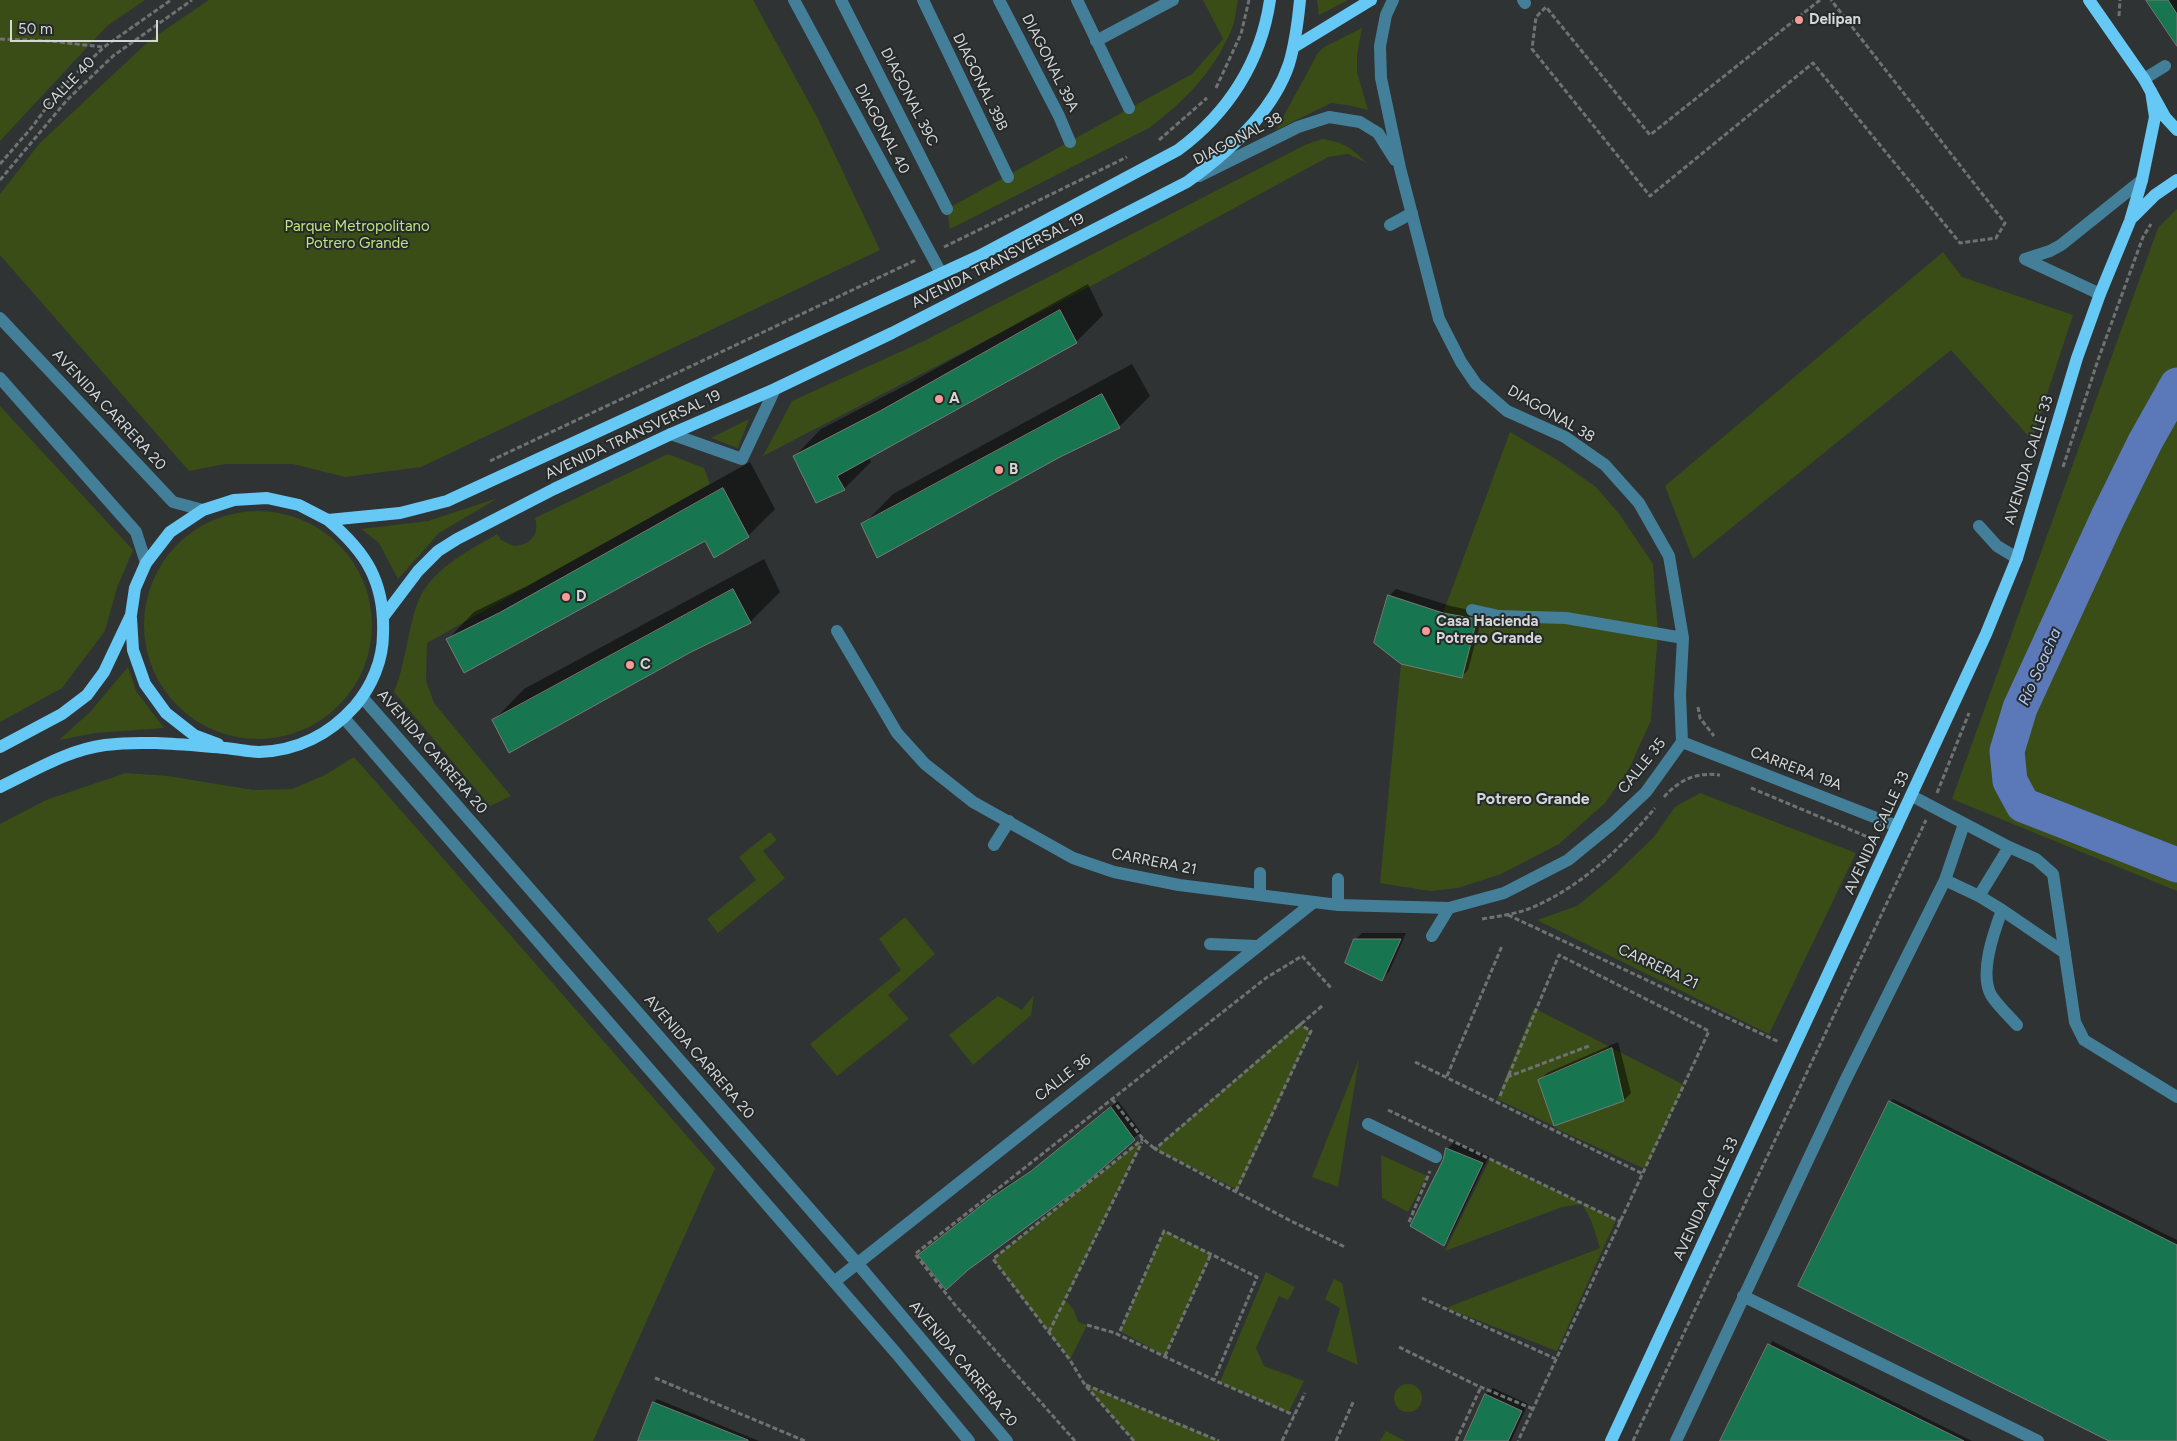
<!DOCTYPE html>
<html>
<head>
<meta charset="utf-8">
<style>
  body { margin:0 }
  #map { position:relative; width:2177px; height:1441px; overflow:hidden; background:#2f3333; font-family:Figtree,sans-serif }
  canvas { display:block }
  .scale { position:absolute; left:10px; top:20px; width:148px; height:22px; box-sizing:border-box; border:2px solid #d5d7d7; border-top:0; padding-left:6px; font-size:15px; line-height:18px; white-space:nowrap; color:#d5d7d7; -webkit-text-stroke:4px #252929; paint-order:stroke }
</style>
</head>
<body>
<div id="map">
<canvas width="2177" height="1441"></canvas>
<div class="scale">50 m</div>
</div>
<script>
const ctx = document.querySelector('canvas').getContext('2d');
ctx.lineJoin = 'round';
function paint(path, color) { ctx.fillStyle = color; ctx.fill(path, 'evenodd'); }
function trace(path, color, width, dash) { ctx.strokeStyle = color; ctx.lineWidth = width; ctx.lineCap = dash ? 'butt' : 'round'; ctx.setLineDash(dash || []); ctx.stroke(path); }
function drawText(font, color, halo, rows, align = 'center') {
  ctx.font = font + ' Figtree,sans-serif'; ctx.lineWidth = 4; ctx.setLineDash([]); ctx.textBaseline = 'middle'; ctx.strokeStyle = halo; ctx.fillStyle = color; for (const [text, x, y, turn = 0] of rows) {
    ctx.save(); ctx.translate(x, y); ctx.rotate((+turn || 0) * Math.PI / 180); ctx.textAlign = isNaN(turn) ? turn : align; if (halo) ctx.strokeText(text, 0, 0); ctx.fillText(text, 0, 0); ctx.restore();
  }
}
const green = new Path2D(`
  M0,0H145L107,26L0,141Z
  M209,0H753L817,117L880,250L421,467L345,477L293,464H225L189,471L0,255V194L40,143L150,40Z
  M1203,0H1238C1236,10 1235,22 1231,31C1214,71 1184,102 1149,128L950,229L947,209L1192,74L1223,39Z
  M1317,0H1348L1319,15Z
  M1362,28L1357,55V72L1368,110L1347,105L1331,103L1276,130L1318,53L1324,47Z
  M1322,139C1344,142 1351,148 1367,163L1348,154L1328,157L1093,285L763,456L792,401L922,342L1305,145Z
  M2177,209V891L1952,799L2158,228Z
  M1943,252L1962,277L2073,315L2032,440L1951,350L1693,559L1665,486Z
  M0,406L133,550L117,588L105,631L62,688L0,722Z
  M749,419L738,448L711,438Z
  M1510,432L1559,461L1596,487L1620,515L1653,564L1658,633L1651,720L1629,769L1605,803L1559,844L1501,874L1458,888L1430,891L1380,883L1401,664L1462,678L1477,619L1443,613Z
  M668,454L704,468L710,484L427,643L426,681L434,703L511,796L490,806L394,692C405,665 407,635 416,607C428,570 467,552 497,534L501,540L514,546C530,545 540,535 535,518Z
  M498,498L439,533L398,579L379,543L361,529L428,521Z
  M144 625a114 114 0 1 1 228 0a114 114 0 1 1-228 0Z
  M128,667L136,691L164,728L95,733L59,740L90,712Z
  M354,757L715,1168L593,1441H0V824L46,800L126,773L168,776L253,790L292,789L325,775Z
  M1700,793L1856,853L1769,1034L1537,920L1577,906L1609,880L1653,838L1675,807Z
  M770,832L777,840L763,851L785,878L718,933L707,919L756,880L739,857Z
  M905,917L935,954L888,995L909,1019L837,1076L810,1044L901,970L879,939Z
  M1034,995L1031,1015L973,1065L949,1035L998,996L1022,1010Z
  M1534,1008L1684,1085L1645,1169L1555,1128L1556,1125L1624,1101L1611,1048L1538,1080L1554,1126L1497,1099Z
  M1299,1024L1311,1031L1238,1190L1155,1149Z
  M1359,1059L1338,1187L1312,1177Z
  M1143,1139L1065,1300L1074,1310L1078,1322L1087,1325L1070,1360L993,1259Z
  M1381,1155L1427,1176L1408,1212L1382,1198Z
  M1490,1159L1616,1220L1557,1351L1446,1308L1600,1248L1591,1220L1582,1204L1562,1207L1445,1251Z
  M1164,1231L1211,1254L1165,1356L1120,1331Z
  M1266,1272L1295,1287L1288,1300L1279,1296L1256,1348L1264,1366L1304,1381L1288,1413L1220,1382Z
  M1334,1279L1342,1283L1358,1365L1327,1351L1340,1308L1325,1299Z
  M1394 1398a14 14 0 1 1 28 0a14 14 0 1 1-28 0Z
  M1085,1385L1219,1441H1134Z
  M1386,1431L1405,1441H1380Z`);
const shadow = new Path2D(`
  M2155,0H2177V36Z
  M1088,284L1103,315L1076,342L869,457L871,462L844,489L794,457L821,429L908,384Z
  M1132,364L1150,396L1119,427L863,525L893,494Z
  M750,462L775,509L748,536L705,539L448,639L474,612L527,586Z
  M764,559L780,592L750,622L494,720L524,689Z
  M1396,589L1451,606L1483,613L1468,670L1461,677L1389,596Z
  M1362,933H1406L1389,972L1382,979L1355,940Z
  M1618,1042L1631,1093L1624,1100L1540,1080L1547,1073Z
  M1893,1099L2177,1240V1441H2113L1890,1102Z
  M1118,1101L1141,1132L946,1288L927,1248L1000,1190L1040,1164Z
  M1454,1142L1489,1156L1450,1237L1444,1244L1445,1161L1447,1149Z
  M1772,1341L1972,1441H1722Z
  M1493,1388L1528,1404L1511,1441H1465L1486,1394Z
  M657,1399L759,1441H640L654,1402Z`);
const river = new Path2D(`
  M2177,385L2145,442L2108,517L2020,708L2007,751L2010,781L2023,805L2177,865`);
const building = new Path2D(`
  M2146,0H2168L2177,14V46Z
  M1060,310L1077,343L837,476L845,490L816,503L793,456L880,411Z
  M1102,394L1120,428L1060,457L877,558L861,524Z
  M723,488L749,537L714,558L705,541L464,673L446,639L499,613Z
  M733,589L751,623L691,652L509,753L492,720Z
  M1388,595L1443,613L1477,619L1462,678L1401,664L1374,643Z
  M1354,939H1401L1382,981L1345,963Z
  M1612,1048L1624,1101L1554,1126L1538,1080Z
  M1889,1101L2177,1245V1441H2109L1798,1286Z
  M1111,1107L1135,1140L1081,1187L968,1270L946,1290L918,1255L992,1197L1031,1171Z
  M1446,1148L1483,1163L1444,1246L1410,1226L1443,1160Z
  M1768,1344L1964,1441H1720Z
  M1485,1394L1522,1411L1508,1441H1464Z
  M653,1402L748,1440V1441H638Z`);
const path = new Path2D(`
  M1820,0L1650,135L1546,7L1536,17L1532,49L1650,196L1813,63L1960,243L1996,238L2005,223L1831,0
  M2119,16L2120,0
  M0,39L50,41L103,47
  M1216,88L1241,34L1249,0
  M1159,140L1207,98
  M0,164L33,126L59,90L104,47L171,0
  M0,180L67,100L113,56L192,0
  M944,247L1127,157
  M490,461L916,260
  M2063,467L2098,360L2143,237L2151,224
  M1698,707L1700,718L1714,736
  M1751,788L1875,840
  M1937,793L1969,713
  M1664,797C1680,779 1697,772 1720,775
  M1508,915L1779,1042
  M1482,919C1499,916 1516,914 1531,908C1581,887 1621,848 1655,808
  M1322,1006L1155,1149L1291,1221L1345,1247
  M1415,1062L1643,1174
  M1447,1076L1502,946
  M1507,1077L1589,1046
  M1500,1096L1559,955L1709,1031L1518,1441
  M1112,1099L1143,1139L1155,1149
  M1388,1110L1621,1222
  M1236,1191L1311,1031L1299,1024
  M1409,1222L1430,1171
  M1422,1298L1556,1359
  M1087,1325L1115,1333L1214,1380L1294,1415
  M1120,1331L1164,1231L1257,1277L1214,1380
  M1049,1332L1142,1142
  M1399,1347L1476,1385L1533,1409
  M1165,1356L1211,1254
  M655,1378L805,1441
  M1086,1385L1219,1441
  M1075,1441L955,1305L915,1254L1266,978L1302,956L1331,988
  M1134,1441L1085,1385L1070,1360L993,1259L1143,1139
  M1282,1441L1305,1393
  M1336,1441L1354,1400
  M1456,1441L1481,1387
  M1633,1441L1926,820`);
const minor = new Path2D(`
  M794,0L941,273
  M841,0L947,209
  M923,0L1008,177
  M999,0L1059,116L1070,142
  M1077,0L1129,108
  M1393,0L1386,15L1380,46L1381,78L1400,168L1439,319L1461,362L1476,384L1507,411L1565,437L1605,465L1639,503L1669,556L1683,638L1680,694L1682,742
  M1523,0L1525,3
  M1096,41L1173,0
  M2144,79L2165,66
  M1199,176L1298,127L1329,117L1360,122L1378,133L1395,160
  M1390,225L1412,213
  M2025,259L2050,251L2061,245L2142,180
  M2025,259L2100,294
  M0,318L173,502L203,510
  M0,378L136,532L146,563
  M671,434L742,459L775,389
  M1979,526L1997,546L2017,558
  M1472,610L1499,616L1566,618L1683,638
  M837,631L897,733L925,764L973,802L1073,858L1114,872L1179,885L1338,905L1449,908L1504,893L1568,860L1612,824L1646,792L1682,742
  M362,697L857,1263L1007,1441
  M344,718L896,1353L969,1441
  M1682,742L1897,826
  M1912,796L2009,847L2036,859L2053,874L2075,1022L2084,1040L2177,1097
  M994,845L1009,821
  M1260,873V894
  M1945,880L1979,896L2002,910C1994,932 1979,973 1991,995C1998,1006 2008,1015 2017,1025
  M1979,896L2009,847
  M1338,905V879
  M2002,910L2065,953
  M1432,936L1449,908
  M1210,944L1256,946
  M1368,1124L1436,1157
  M834,1282L1314,902
  M1743,1296L2038,1441
  M1676,1441L1845,1081L1945,880L1964,824`);
const major = new Path2D(`
  M2089,0L2144,79L2165,117L2177,130
  M1294,47L1371,0
  M2133,217L2155,195L2177,180
  M384,616L418,571L438,551L457,539L554,489L671,434L775,389L892,333L1187,182C1226,154 1273,112 1289,64C1295,44 1298,21 1300,0
  M131,618L133,650L145,684L166,713L194,735L218,744
  M0,747L62,714L87,695L104,672L131,615L135,588L146,563L170,532L203,510L234,500L267,498L299,505L328,520L400,513L447,501L979,256L1178,150C1228,113 1261,62 1270,0
  M0,787C34,771 67,750 105,745C144,740 186,745 225,748C237,749 248,752 259,752C297,751 330,734 355,706C372,686 383,660 383,634C385,582 366,552 328,520
  M1611,1441L1986,634L2017,558L2077,358L2100,294L2130,221L2142,180L2155,117L2151,91`);
const markers = [
  [1799,20,5,"#f59b98"],
  [939,399,5,"#f59b98"],
  [999,470,5,"#f59b98"],
  [566,597,5,"#f59b98"],
  [1426,631,5,"#f59b98"],
  [630,665,5,"#f59b98"]
];
const poiNames = [
  ["Delipan",1809,20],
  ["A",949,399],
  ["B",1009,470],
  ["D",576,597],
  ["Casa Hacienda",1436,622],
  ["Potrero Grande",1436,639],
  ["C",640,665]
];
const streetNames = [
  ["DIAGONAL 39A",1050,63,63],
  ["DIAGONAL 39B",980,82,64],
  ["CALLE 40",69,84,-46],
  ["DIAGONAL 39C",909,97,63],
  ["DIAGONAL 40",882,129,62],
  ["DIAGONAL 38",1238,139,-27],
  ["AVENIDA TRANSVERSAL 19",998,261,-27],
  ["AVENIDA CARRERA 20",109,410,47],
  ["DIAGONAL 38",1551,414,30],
  ["AVENIDA TRANSVERSAL 19",633,435,-25],
  ["AVENIDA CALLE 33",2029,460,-73],
  ["AVENIDA CARRERA 20",432,752,49],
  ["CALLE 35",1642,766,-51],
  ["CARRERA 19A",1796,769,21],
  ["AVENIDA CALLE 33",1877,833,-65],
  ["CARRERA 21",1154,862,11],
  ["CARRERA 21",1658,967,25],
  ["AVENIDA CARRERA 20",699,1057,49],
  ["CALLE 36",1063,1078,-38],
  ["AVENIDA CALLE 33",1706,1199,-65],
  ["AVENIDA CARRERA 20",963,1364,50]
];
const parkNames = [
  ["Parque Metropolitano",357,227],
  ["Potrero Grande",357,244]
];
const waterNames = [
  ["Río Soacha",2040,667,-66]
];
const neighbourhoodNames = [
  ["Potrero Grande",1533,799]
];
paint(green, '#3a4d17');
paint(shadow, '#0007');
trace(river, '#5b78b8', 35);
paint(building, '#17764f');
trace(building, '#777b79', 1);
trace(path, '#6f7272', 3, [5, 2.5]);
trace(minor, '#447f9a', 12);
trace(major, '#66c9f5', 12);
for (const [x, y, r, color] of markers) { const dot = new Path2D(); dot.arc(x, y, r, 0, 2 * Math.PI); ctx.fillStyle = color; ctx.fill(dot); trace(dot, '#252929', 2); }
drawText('bold 15px', '#d5d7d7', '#252929', poiNames, 'left');
drawText('15px', '#d5d7d7', '#252929', streetNames);
drawText('15px', '#bee47f', '#252929', parkNames);
drawText('italic 16px', '#adc7fc', '#252929', waterNames);
drawText('bold 16px', '#d5d7d7', '#252929', neighbourhoodNames);
</script>
</body>
</html>
